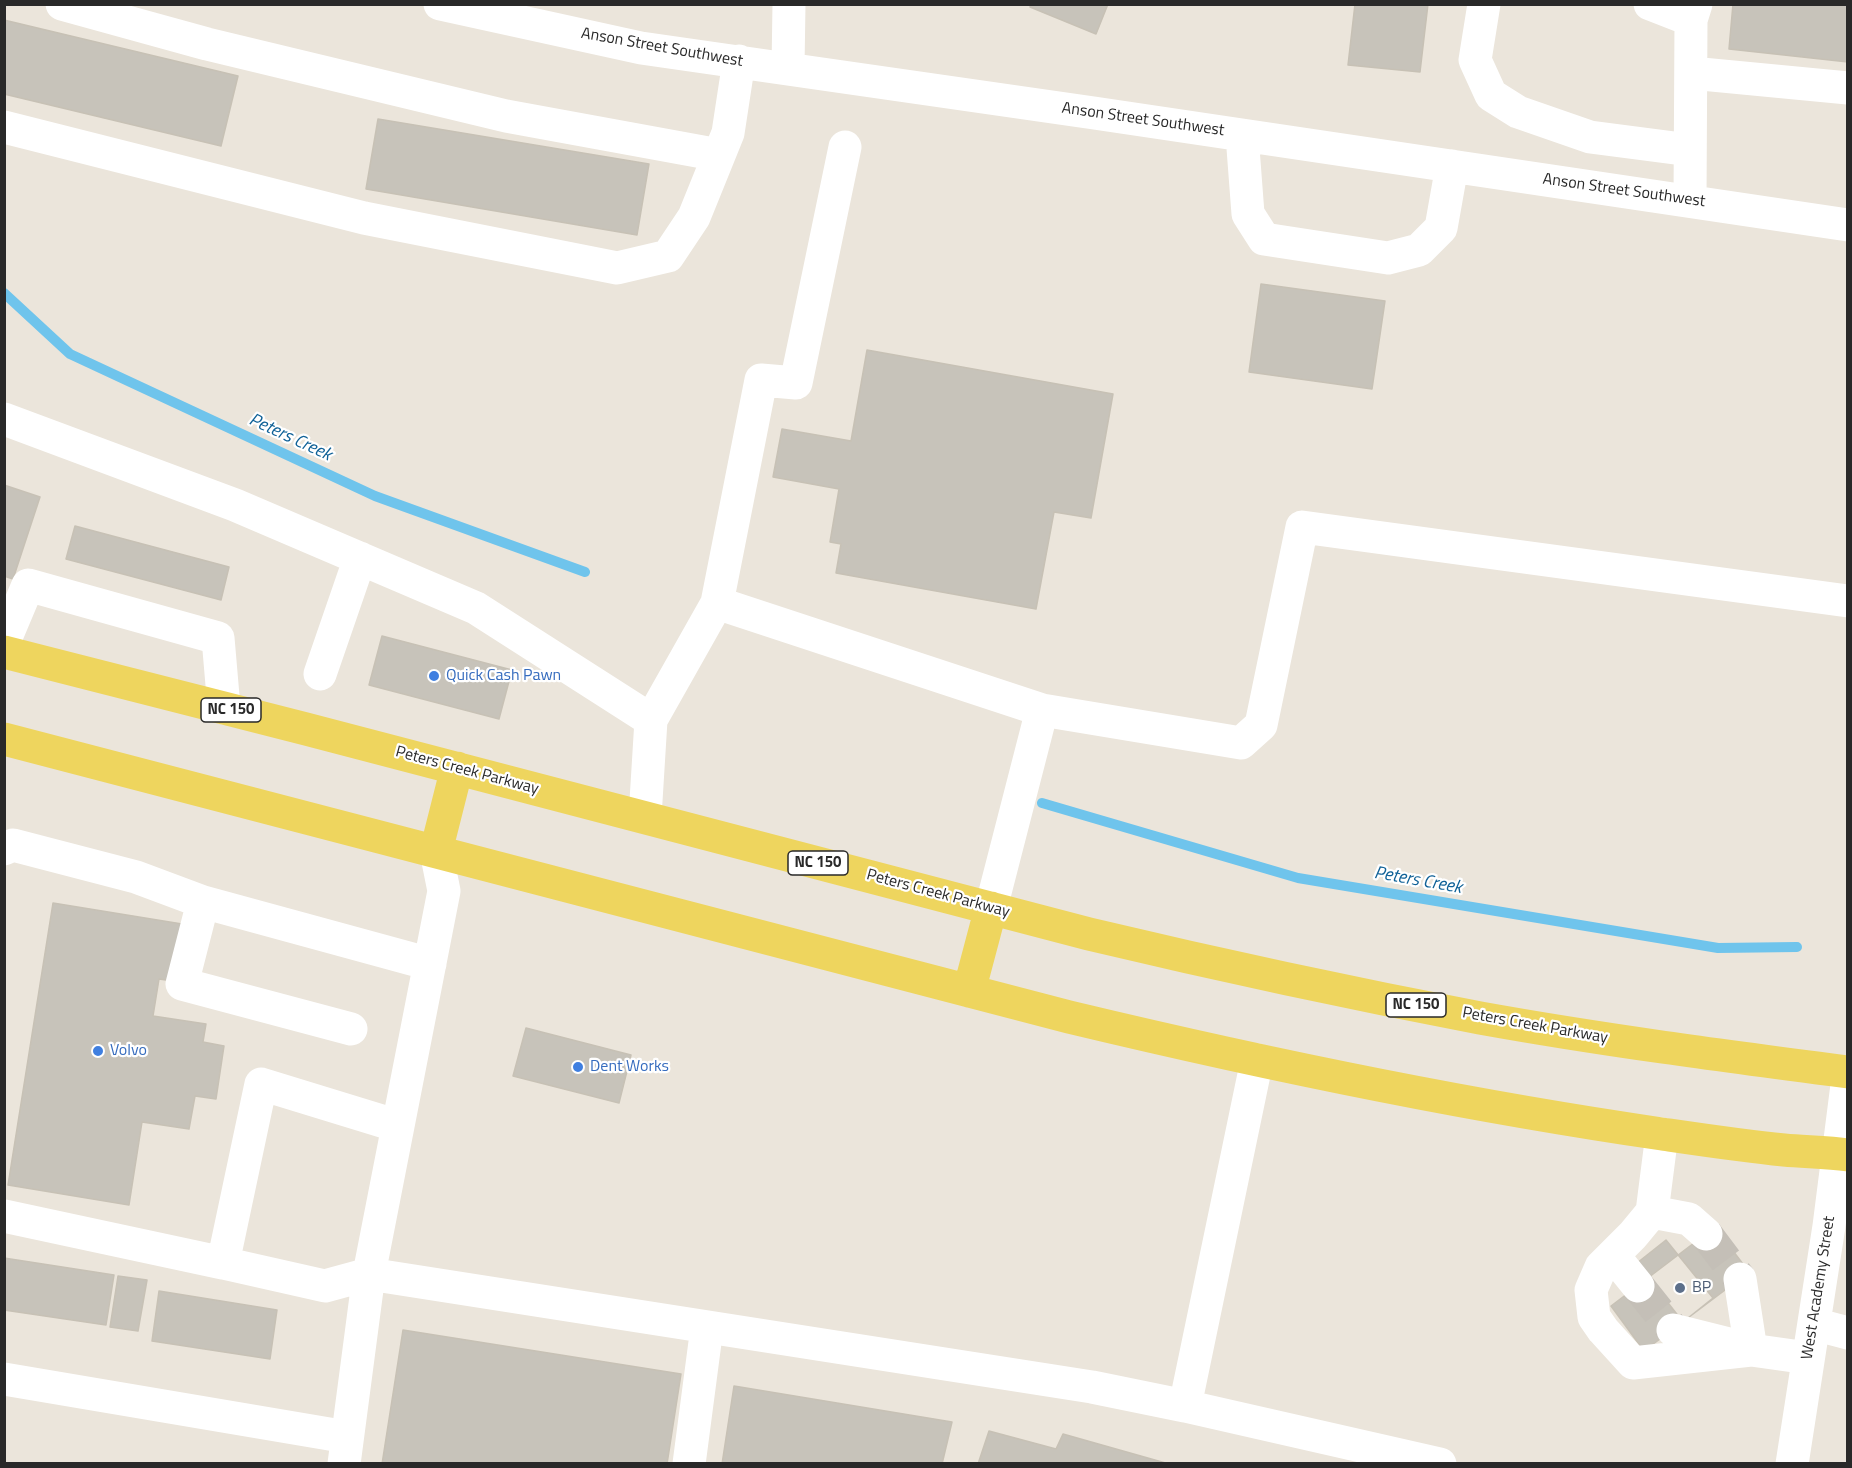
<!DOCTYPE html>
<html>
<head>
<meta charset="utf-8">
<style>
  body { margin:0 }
  #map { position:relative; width:1852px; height:1468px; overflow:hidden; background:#ebe5db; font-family:"Titillium Web",sans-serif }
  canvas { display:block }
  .frame { position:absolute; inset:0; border:6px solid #292929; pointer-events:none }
</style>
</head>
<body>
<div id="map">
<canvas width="1852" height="1468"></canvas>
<div class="frame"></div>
</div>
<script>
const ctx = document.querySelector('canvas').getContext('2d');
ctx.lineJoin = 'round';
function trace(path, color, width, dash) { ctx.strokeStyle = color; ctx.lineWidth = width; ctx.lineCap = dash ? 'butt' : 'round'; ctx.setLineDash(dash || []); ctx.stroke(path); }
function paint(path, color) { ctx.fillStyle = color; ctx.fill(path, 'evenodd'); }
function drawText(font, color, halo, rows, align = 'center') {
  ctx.font = font + ' "Titillium Web",sans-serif'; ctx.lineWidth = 4.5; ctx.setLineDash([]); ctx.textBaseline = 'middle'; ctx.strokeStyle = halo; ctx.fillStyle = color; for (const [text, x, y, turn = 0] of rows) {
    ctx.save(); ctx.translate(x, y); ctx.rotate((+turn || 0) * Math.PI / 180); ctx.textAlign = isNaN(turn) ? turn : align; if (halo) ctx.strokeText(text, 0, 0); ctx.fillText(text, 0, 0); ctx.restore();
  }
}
const stream = new Path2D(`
  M4,293L70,354L375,496L585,572
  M1042,803L1298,878L1718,948L1797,947`);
const building = new Path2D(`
  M1031,4H1108L1096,34L1030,7Z
  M1355,4H1428L1420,72L1348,65Z
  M1733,4H1848V62L1729,49Z
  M4,20L238,76L221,146L4,94Z
  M378,119L649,164L637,235L366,189Z
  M1261,284L1385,301L1372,389L1249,372Z
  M867,350L1113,394L1091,518L1054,512L1036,609L836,573L841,544L830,542L839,489L773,477L782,429L851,441Z
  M4,485L40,497L13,579L4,576Z
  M75,526L229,567L221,600L66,559Z
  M382,636L512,670L499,719L369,685Z
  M53,903L182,924L173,981L159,979L153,1016L206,1024L203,1042L224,1046L216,1099L195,1096L189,1129L142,1122L129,1205L8,1185Z
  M526,1028L631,1055L619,1103L513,1076Z
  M1715,1227L1749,1272L1644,1351L1611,1306Z
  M1666,1240L1713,1298L1683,1322L1637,1263Z
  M4,1258L114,1275L106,1325L4,1310Z
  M118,1276L147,1280L138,1331L110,1327Z
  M159,1291L277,1310L270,1359L152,1341Z
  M403,1330L681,1374L667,1464H382Z
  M734,1386L952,1422L942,1464H722Z
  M989,1431L1056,1449L1063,1434L1169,1464H978Z`);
const minorTunnel = new Path2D(`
  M1706,1234L1740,1279
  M1638,1286L1673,1330`);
const minor = new Path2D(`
  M62,4L207,44L506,116L719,155
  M440,4L641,48L1094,113L1848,225
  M1484,4L1475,60L1491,95L1518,112L1590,137L1690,150
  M1650,4L1691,20
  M788,68L789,4
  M1691,73L1848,88
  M4,127L364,218L617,268L668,256L694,217L728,133L739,61
  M1242,135L1248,214L1264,239L1388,258L1419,250L1441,228L1452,166
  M1690,201L1691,20L1696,4
  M4,419L235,505L476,608L651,720L645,817
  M717,603L1042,710L1241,743L1261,725L1302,527L1848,601
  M4,642L28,585L218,638L224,708
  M320,674L360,558
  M651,720L717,603L761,380L796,383L845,147
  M4,849L13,845L136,877L203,902
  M436,851L444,891L369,1274L1092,1387L1185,1406L1257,1060
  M991,908L1042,710
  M351,1029L182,984L203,902L430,964
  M1662,1134L1652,1212L1633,1235L1601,1267L1591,1290L1594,1317L1603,1330L1633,1363L1751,1350L1808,1358
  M1652,1212L1689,1219L1706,1234
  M4,1216L223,1263
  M1613,1255L1638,1286
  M1740,1279L1751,1350
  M1814,1324L1848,1333
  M1673,1330L1729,1344
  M4,1379L347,1437
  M1185,1406L1440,1464
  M344,1464L369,1274L325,1286L223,1263L261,1084L398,1126
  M689,1464L707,1327
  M1792,1464L1829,1226L1848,1077`);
const major = new Path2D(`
  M4,652L306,729L1089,934C1219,965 1349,993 1480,1018C1602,1040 1725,1056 1848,1072
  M4,739L1069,1017C1265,1064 1463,1105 1662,1134C1703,1140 1743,1146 1784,1150C1805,1152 1827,1152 1848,1155
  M436,851L457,768
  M969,991L991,908`);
const markers = [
  [434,676,6,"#3f7fe0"],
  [98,1051,6,"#3f7fe0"],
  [578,1067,6,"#3f7fe0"],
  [1680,1288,6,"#5c6f8a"]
];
const shields = [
  [231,710,60],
  [818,863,60],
  [1416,1005,60]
];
const shieldNames = [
  ["NC 150",231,710],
  ["NC 150",818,863],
  ["NC 150",1416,1005]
];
const streetNames = [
  ["Anson Street Southwest",662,48,10],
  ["Anson Street Southwest",1143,120,8],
  ["Anson Street Southwest",1624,191,8],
  ["Peters Creek Parkway",467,771,15],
  ["Peters Creek Parkway",938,894,15],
  ["Peters Creek Parkway",1535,1026,10],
  ["West Academy Street",1819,1288,-81]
];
const shopNames = [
  ["Quick Cash Pawn",446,676],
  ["Volvo",110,1051],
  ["Dent Works",590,1067]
];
const serviceNames = [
  ["BP",1692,1288]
];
const waterNames = [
  ["Peters Creek",290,438,25],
  ["Peters Creek",1418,881,10]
];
trace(stream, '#6fc4ec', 10);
paint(building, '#c7c3ba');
trace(building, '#c7c1b5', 1.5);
trace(minorTunnel, '#c4bfb7', 33, [33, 16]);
trace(minor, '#fff', 33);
trace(major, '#eed55e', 33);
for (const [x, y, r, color] of markers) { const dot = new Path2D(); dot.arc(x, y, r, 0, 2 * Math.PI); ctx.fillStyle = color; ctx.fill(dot); trace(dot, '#fff', 2); }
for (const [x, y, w] of shields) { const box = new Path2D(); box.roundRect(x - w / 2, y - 12, w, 24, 4.5); ctx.fillStyle = '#fff'; ctx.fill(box); trace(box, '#292929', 1.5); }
drawText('bold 15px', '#292929', null, shieldNames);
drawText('16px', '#292929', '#fff', streetNames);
drawText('16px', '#366cbe', '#fff', shopNames, 'left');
drawText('16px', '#4e5e75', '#fff', serviceNames, 'left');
drawText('italic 18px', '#0f6197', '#fff', waterNames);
</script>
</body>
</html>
